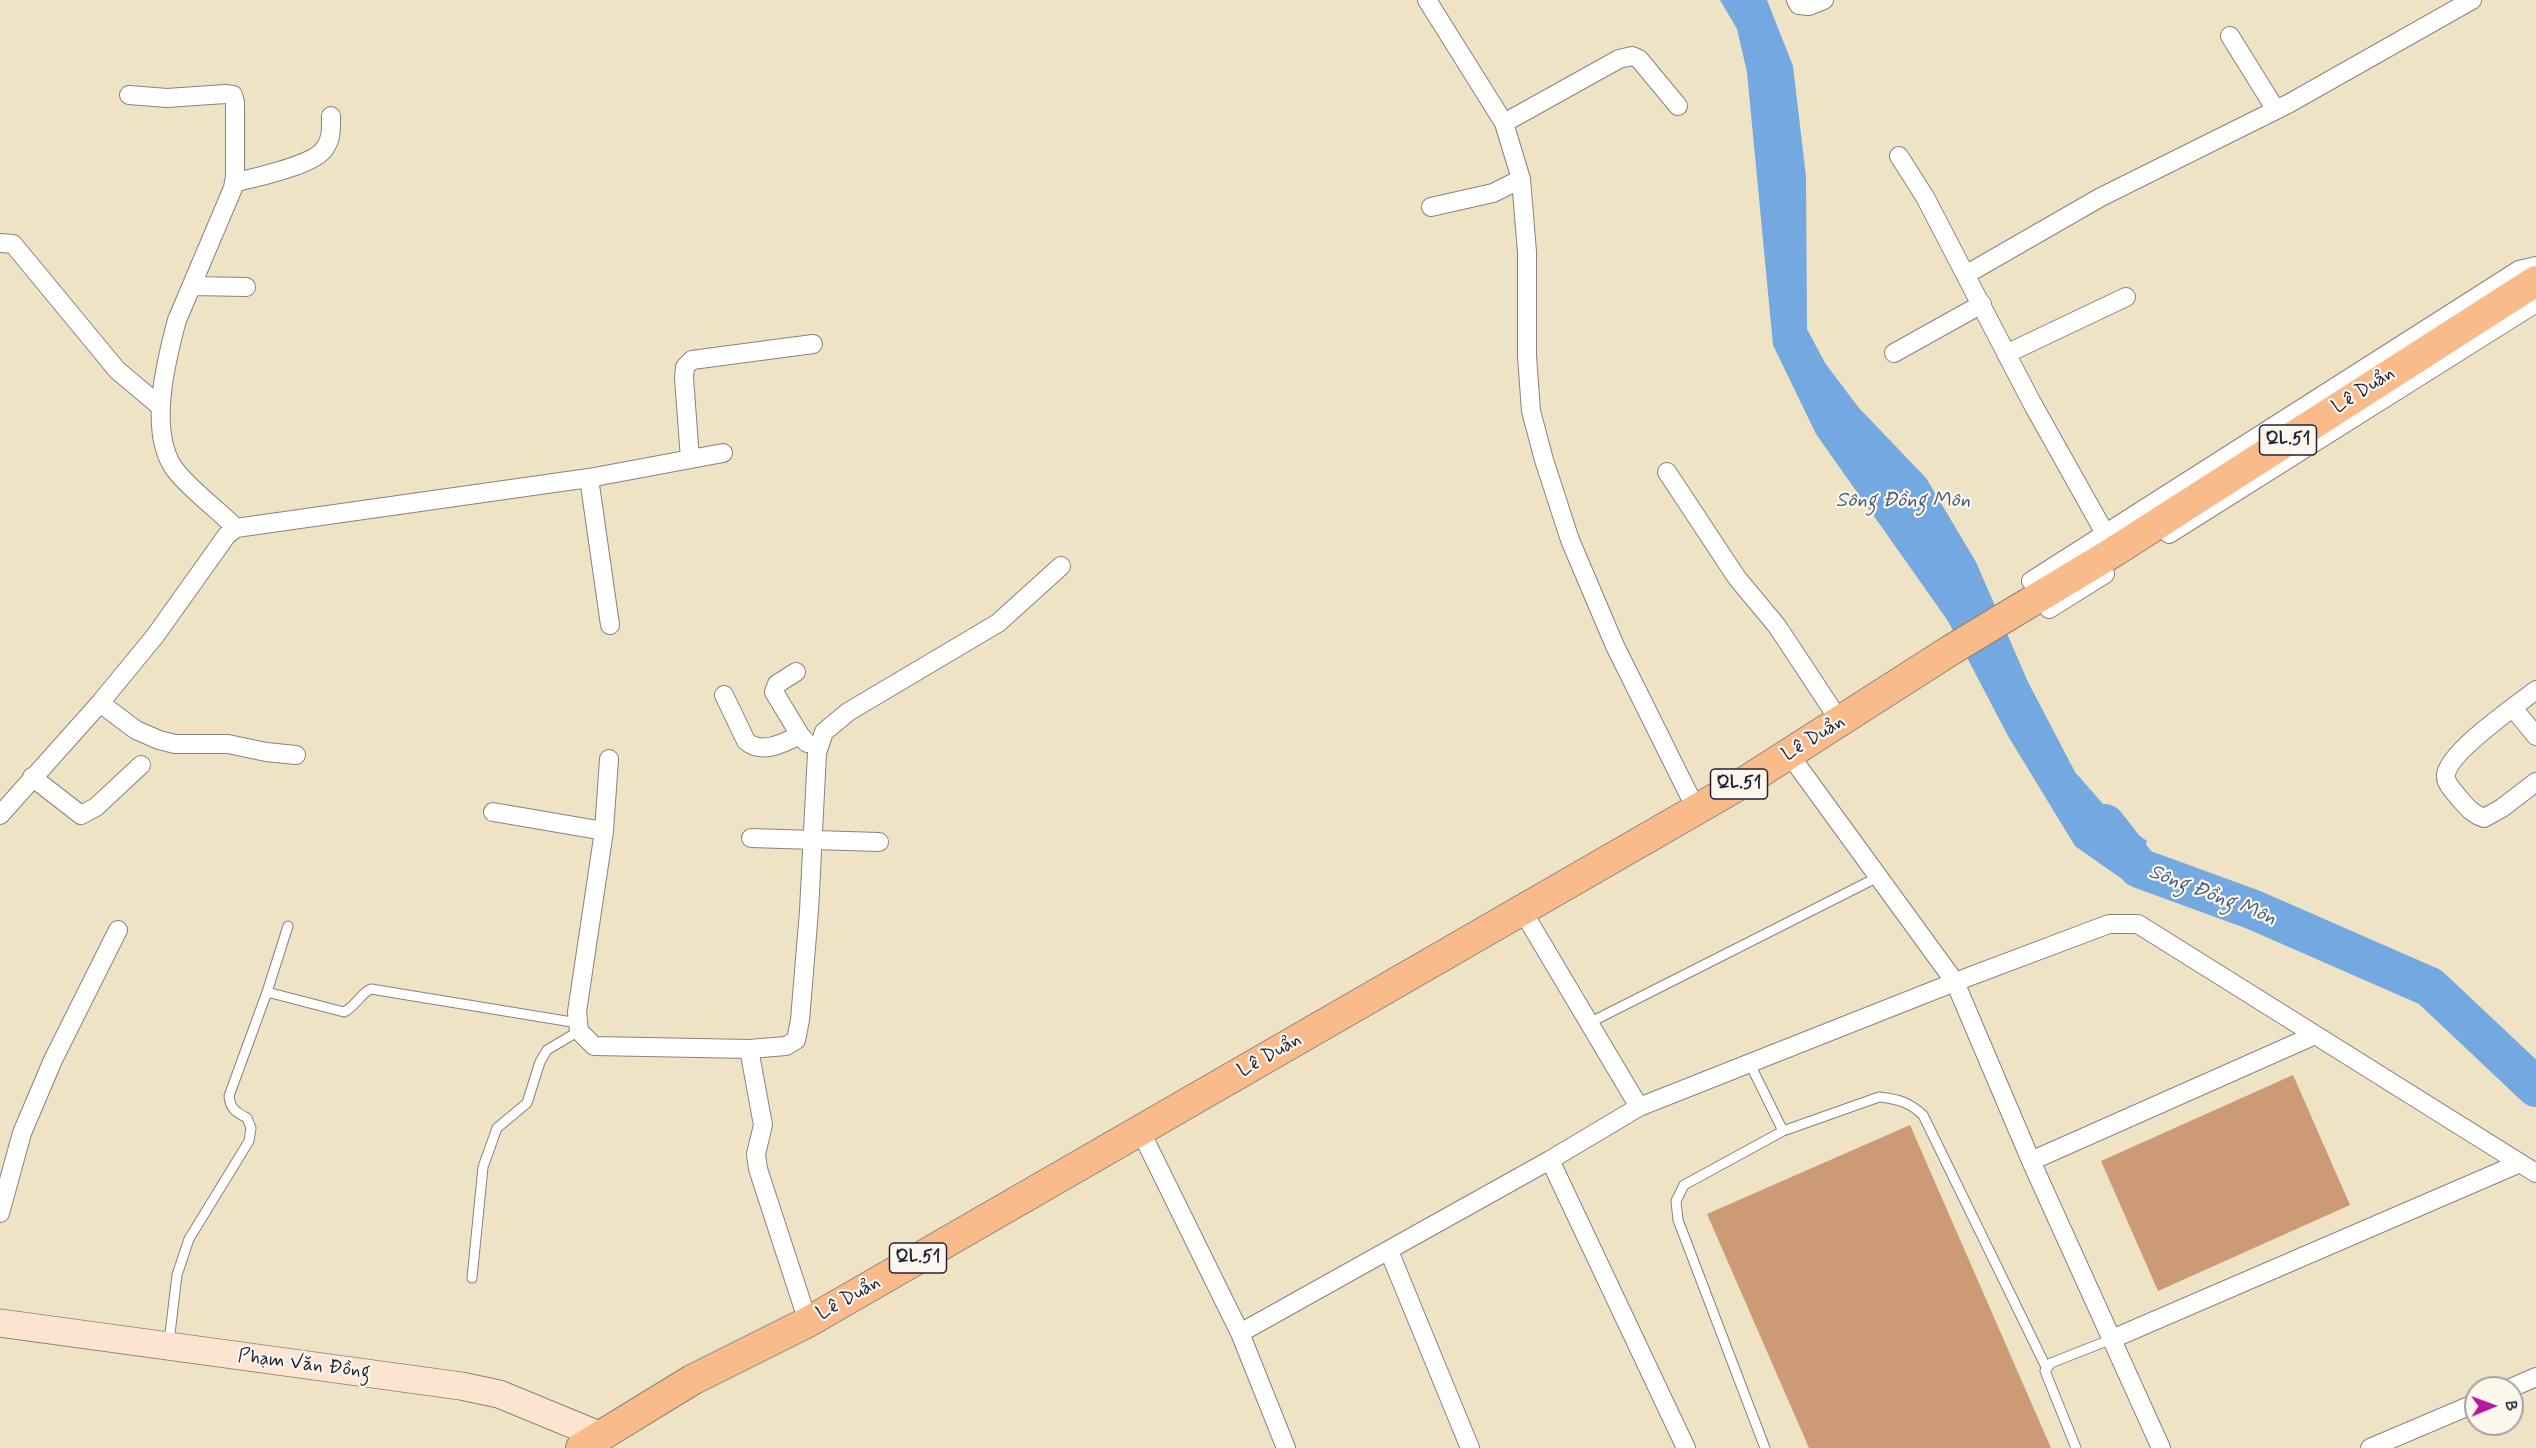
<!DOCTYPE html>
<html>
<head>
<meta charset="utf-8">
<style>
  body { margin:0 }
  #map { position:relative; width:2536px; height:1448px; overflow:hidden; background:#eee3c4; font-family:Mynerve,sans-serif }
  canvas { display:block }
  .north { position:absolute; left:2464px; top:1376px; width:60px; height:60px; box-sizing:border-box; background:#fbf7ec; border:2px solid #a4a2a5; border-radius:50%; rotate:89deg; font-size:16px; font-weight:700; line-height:24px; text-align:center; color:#22223b }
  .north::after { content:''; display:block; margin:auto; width:21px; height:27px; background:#b5179e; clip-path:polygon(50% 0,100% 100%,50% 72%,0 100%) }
</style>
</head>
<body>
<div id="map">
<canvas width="2536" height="1448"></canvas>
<div class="north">B</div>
</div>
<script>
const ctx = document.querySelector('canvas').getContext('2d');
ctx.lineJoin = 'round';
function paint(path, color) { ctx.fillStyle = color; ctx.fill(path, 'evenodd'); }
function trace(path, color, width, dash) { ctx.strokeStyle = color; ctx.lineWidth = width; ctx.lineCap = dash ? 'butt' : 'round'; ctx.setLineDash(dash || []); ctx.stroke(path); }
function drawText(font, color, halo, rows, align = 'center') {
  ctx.font = font + ' Mynerve,sans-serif'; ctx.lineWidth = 4.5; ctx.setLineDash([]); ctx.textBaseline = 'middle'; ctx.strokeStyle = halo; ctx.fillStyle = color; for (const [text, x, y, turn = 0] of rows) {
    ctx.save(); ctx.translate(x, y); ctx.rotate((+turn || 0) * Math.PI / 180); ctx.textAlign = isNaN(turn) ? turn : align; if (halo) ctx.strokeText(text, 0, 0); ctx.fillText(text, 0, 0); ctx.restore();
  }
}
const water = new Path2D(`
  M1720,0H1767L1793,66L1806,177L1807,329L1825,363L1859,408L1926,478L1976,562L2028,682L2075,772L2117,820L2147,841L2132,886L2075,846L2008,736L1948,621L1816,434L1773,345L1747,72L1737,29Z`);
const river = new Path2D(`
  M2105,824L2139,868L2254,910L2430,987L2536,1087`);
const building = new Path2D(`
  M2293,1075L2350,1205L2158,1291L2101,1161Z
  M1910,1125L2051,1448H1809L1707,1214Z`);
const service = new Path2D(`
  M267,992L344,1012C356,1006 362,992 371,989L578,1023
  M1591,1022L1878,877
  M1749,1062L1783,1131
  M472,1278L483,1167L497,1128L527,1103L540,1062L547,1050L579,1031
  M169,1342L177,1275L189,1239L249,1141L251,1128L247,1118C236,1112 230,1109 229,1096L267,992L288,926
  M1765,1448L1678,1220L1676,1201L1684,1185L1783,1131L1879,1097C1898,1099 1909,1102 1923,1115L2046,1367
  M2076,1448L2045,1371L2051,1363L2112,1339`);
const minor = new Path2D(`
  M1427,0L1504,123L1521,179L1527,252V356L1531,411L1544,460L1570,540L1615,646L1696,809
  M1796,0L1799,5L1809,6L1824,0
  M2230,36L2276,110
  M129,95L167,98L225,94L233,95L235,102V176L233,188L177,320C166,361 147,434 176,471C193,492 217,509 236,528
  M1504,123L1619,59L1632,56L1639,59L1678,106
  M1899,156L1925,197L2032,403L2111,544
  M234,183C255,177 314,166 325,148C332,138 331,128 331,116
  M1431,207L1493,193L1521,179
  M0,243L13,244L117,370L161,407
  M1967,274L2101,197L2288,104L2472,0
  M192,286L246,287
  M1894,353L1982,304
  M2006,354L2126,297
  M690,459L684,378L685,367L692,360L813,344
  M1667,472L1737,578L1777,626L1841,723
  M589,478L610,625
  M2169,534L2536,303
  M2031,581L2519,270L2536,266
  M2049,609L2105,574
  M796,672L777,684L774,692L800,735L807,743
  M2536,690C2517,705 2448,752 2446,775C2445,784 2454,791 2459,798C2467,807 2472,814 2484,818L2502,808L2536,782
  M724,695L746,741C761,755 784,743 800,735
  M100,703L136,730L159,740L175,744H228L266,752L296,755
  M2513,708L2536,736
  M1789,754L1955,982L2031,1161L2161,1448
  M609,759L604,831L577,1012L579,1031L594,1046L749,1049
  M32,777L81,815L96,807L141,765
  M493,812L604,831
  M0,815L100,703L155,636L227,535L236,528L589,478L723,453
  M751,838L879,842
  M1522,910L1639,1107
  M1140,1130L1240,1333L1286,1448
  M1550,1160L1686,1448
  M2031,1161L2315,1035
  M0,1213L22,1133L53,1060L118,930
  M1389,1251L1470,1448
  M808,1322L758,1169L756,1154L763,1125L749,1049L786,1046L796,1040L800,1020L809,911L817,753L824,732L848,712L998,623L1061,566
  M1240,1333L1550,1160L1639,1107L1955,982L2109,924H2138L2536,1173
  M2112,1339L2520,1163
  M2511,1388L2536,1377
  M2370,1448L2476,1403`);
const secondary = new Path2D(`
  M0,1323L461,1386L499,1394L601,1436`);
const primary = new Path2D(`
  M581,1448L692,1380L808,1322L1751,778L1951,650L2115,551L2536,281`);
const shields = [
  [2288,440,57],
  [1739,784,57],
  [918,1258,57]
];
const shieldNames = [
  ["QL.51",2288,440],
  ["QL.51",1739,784],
  ["QL.51",918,1258]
];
const streetNames = [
  ["Lê Duẩn",2364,391,-33],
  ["Lê Duẩn",1814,739,-32],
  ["Lê Duẩn",1270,1056,-30],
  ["Lê Duẩn",849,1299,-30],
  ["Phạm Văn Đồng",304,1365,7]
];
const waterNames = [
  ["Sông Đồng Môn",1903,502],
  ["Sông Đồng Môn",2212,896,21]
];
paint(water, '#73a8e0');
trace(river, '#73a8e0', 40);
paint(building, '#cc9b75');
trace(service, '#888280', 11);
trace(minor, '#888280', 20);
trace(secondary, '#888280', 29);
trace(primary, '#888280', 32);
trace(service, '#fff', 9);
trace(minor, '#fff', 18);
trace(secondary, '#fde4d1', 27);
trace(primary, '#fabb8b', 30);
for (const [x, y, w] of shields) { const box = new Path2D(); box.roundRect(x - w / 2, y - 15, w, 30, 4.5); ctx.fillStyle = '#fbf7ec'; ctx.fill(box); trace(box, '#22223b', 1.5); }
drawText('bold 18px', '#22223b', null, shieldNames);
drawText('20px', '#22223b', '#fbf7ec', streetNames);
drawText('italic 21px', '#42587d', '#fbf7ec', waterNames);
</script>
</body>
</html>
